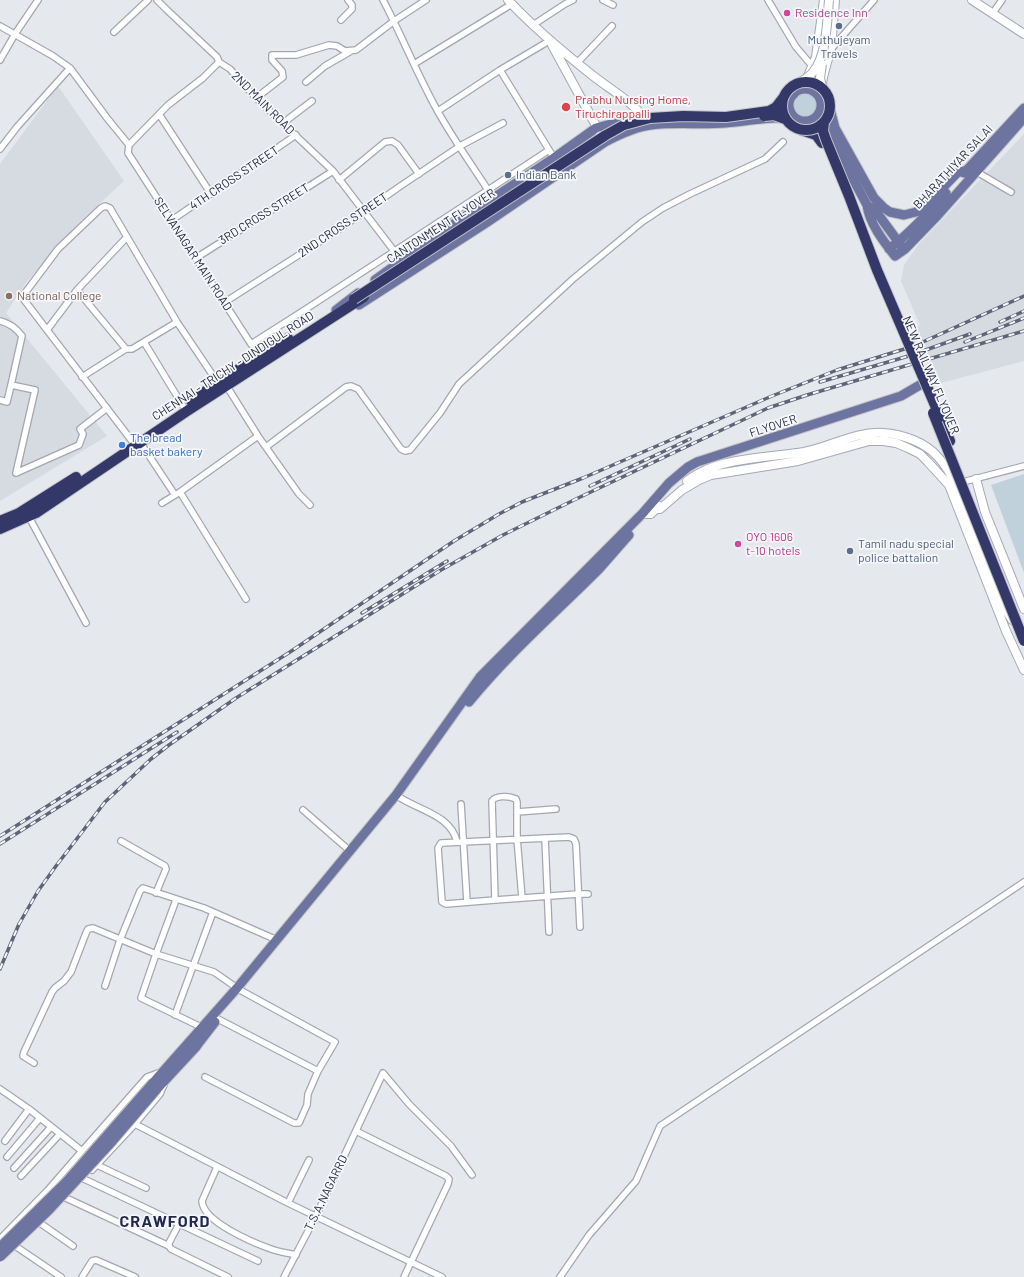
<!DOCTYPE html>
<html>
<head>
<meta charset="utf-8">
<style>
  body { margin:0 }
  canvas { display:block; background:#e5e8ed }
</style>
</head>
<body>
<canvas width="1024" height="1277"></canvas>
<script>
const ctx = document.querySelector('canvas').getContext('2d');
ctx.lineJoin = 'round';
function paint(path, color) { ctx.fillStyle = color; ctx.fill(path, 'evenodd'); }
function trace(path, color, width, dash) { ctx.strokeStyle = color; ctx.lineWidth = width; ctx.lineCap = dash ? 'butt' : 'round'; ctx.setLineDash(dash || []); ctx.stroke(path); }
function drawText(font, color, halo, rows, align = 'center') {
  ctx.font = font + ' Barlow,sans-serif'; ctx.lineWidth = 3.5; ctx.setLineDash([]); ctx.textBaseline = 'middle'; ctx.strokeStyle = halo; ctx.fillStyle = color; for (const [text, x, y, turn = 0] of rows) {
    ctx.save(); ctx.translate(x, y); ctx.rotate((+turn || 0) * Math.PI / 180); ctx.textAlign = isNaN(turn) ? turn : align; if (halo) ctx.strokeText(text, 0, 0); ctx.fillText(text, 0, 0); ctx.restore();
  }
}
const built = new Path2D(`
  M58,86L124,181L86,216L28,280L6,313L107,436L0,501V164Z
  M1024,134V361L941,383L916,327L920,325L901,281L904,265L918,245Z`);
const green = new Path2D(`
  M792 106a13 13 0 1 1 26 0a13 13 0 1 1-26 0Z
  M1024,474V573L991,485Z`);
const street = new Path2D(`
  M157,0L167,10L217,57L219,62L230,69L256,98L333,171L401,260
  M383,0C402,36 417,74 437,110C452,137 471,164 488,190
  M603,0L613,5
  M768,0L796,47L813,67
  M995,10L1002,0
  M341,20L352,9V5L348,0
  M533,25L565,4L573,0
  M0,26L53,56L70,68L107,118L129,145
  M114,32L148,0
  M832,48L874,0
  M0,60L15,34L38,0
  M577,63L612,26
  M414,64L512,4
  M500,70L554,158
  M306,82L325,66L351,51
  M256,98L283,77L282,71L272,60V55H296L329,45L337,46L345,51L356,50L394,21L426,0
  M438,111L500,70L549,41
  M159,114L211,194
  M283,123L312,101
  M129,145L128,153L251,344L262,356
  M129,145L168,105L203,78L219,62
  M0,149L17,127L70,68
  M977,172L1011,192
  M339,180L385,142L392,141L398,145L419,174
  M172,220L296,135
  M196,258L333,171
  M77,290L127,237
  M225,302L338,230L399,187L460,146L503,123
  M0,321C9,323 16,328 22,336L11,385
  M177,322L132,349H126L77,290L47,330L22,297L58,249L101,208L105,206L110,208L177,322L218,383
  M47,330L132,441
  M144,342L183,406
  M251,344L306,309L549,150
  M82,377L126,349
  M226,385L258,436L299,494L310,505
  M0,400L7,402L11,385L35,390L16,473L79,445L83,434L80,429L107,408
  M140,442L175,495
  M266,447L346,387L351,386L358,389L401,449L405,451L410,450L440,413L459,384L573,279L642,222L663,208L690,194L765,159L783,142
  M959,483L1024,466
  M180,492L246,599
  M162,503L180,492L258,436
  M29,517L86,623
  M396,795C416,810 451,814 457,842
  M461,804L467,902
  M303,810L350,851
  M517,812L556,809
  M545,838L549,932
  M121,841L165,866L166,869L156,893
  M176,900L156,954L141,998L203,1028
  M495,900L492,801C496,795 509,796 516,799L517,802V838L522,898
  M580,927L576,844L574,839L569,837L441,843L438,848L442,902L446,904L495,900L578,894H588
  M105,986L120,940L140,891L143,888L204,908L277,940
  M175,1015L213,912
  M34,1063L23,1056L24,1052L52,992L55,988L64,981L71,972L86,933L88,929L93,928L156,954L214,972L240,990L335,1042L318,1071L218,1019
  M205,1077L294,1123H299L307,1105L308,1094L318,1071
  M0,1089L29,1109L82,1151L147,1077L161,1072
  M135,1124L288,1203L442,1277
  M356,1131L446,1176L449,1179L448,1184L404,1277
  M5,1141L29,1109
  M7,1157L40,1118
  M97,1165L146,1188
  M217,1167L202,1201C203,1222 254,1243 271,1249C279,1252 288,1253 296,1255
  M14,1168L51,1127
  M92,1170L135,1124L160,1094L164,1085
  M21,1176L60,1134
  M84,1179L258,1261
  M66,1198L169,1246
  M288,1203L309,1160
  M40,1223L73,1246
  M179,1224L169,1243V1246L171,1249L228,1277
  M61,1277L2,1237L48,1190L82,1151
  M82,1277L92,1261L96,1260L135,1277
  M284,1277L316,1216L383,1073L409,1104L451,1146L472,1175
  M560,1277L589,1235L636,1181L660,1126L1024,882`);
const secondary = new Path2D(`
  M508,0C534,28 563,52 592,75C612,91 634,102 648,123
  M972,0L1024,34
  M552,45L605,142
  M798,91L808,76L816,57L824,0
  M820,99L823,77L831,48L835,0
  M976,479L985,512L1024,609
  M687,481C691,478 695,475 700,473C725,458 774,457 804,452C830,447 856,431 883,433C902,434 925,442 938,457C955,476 963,501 972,525C983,552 993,579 1004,607L1012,620
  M657,509H660L682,490L699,480L711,475L798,461L869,441H883L896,443L908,448L920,454L928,462L949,485L1006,631L1024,670
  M642,514H651L659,506`);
const primary = new Path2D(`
  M789 105a16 16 0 1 1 32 0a16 16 0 1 1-32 0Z
  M822,106L825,126L830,136L867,205C869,223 884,242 895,256L905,249L937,216L1024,118
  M777,107L788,100L794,94
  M830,109L835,128L874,198L884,208L890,212L904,215L916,212L926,205L957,173L967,170
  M964,173L1024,108
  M867,205L875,210L902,247
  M889,249C910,233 928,213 946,193
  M375,280L446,229L554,158L596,128L633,118
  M359,305L486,223L605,142C620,134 635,127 651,125C676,122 701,125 725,123C755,121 772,114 802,121
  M336,310L358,293
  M469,702C508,654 555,613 599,569C609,558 619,546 629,535
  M198,1044L215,1022
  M152,1084L237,988L396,795L480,677L642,514L669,483L688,467L697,462L901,396L925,382
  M157,1089L196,1047L198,1044V1039`);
const highway = new Path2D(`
  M801,130L816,135L822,143
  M191,401L261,354L288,338
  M940,417L950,441
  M0,521L19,513L76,477
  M0,529L36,513L187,411L364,297`);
const rail = new Path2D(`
  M1000,322L1024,311
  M965,342L1024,318
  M820,382L912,355L970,334
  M590,486L690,439
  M362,613L447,561
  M0,836L290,652L454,541L499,514L522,502L583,478L772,396L837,370L914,346L1024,296
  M0,844L177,732
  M0,969L19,924L38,891L56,866L105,802L151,759L169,745L236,698L441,570L503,535L576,499L768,408L807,395L1024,331`);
const secondaryBridge = new Path2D(`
  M798,83C804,80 809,77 813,72C827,56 827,20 829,0
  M822,87L820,78L822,64`);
const primaryBridge = new Path2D(`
  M0,1247L68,1180L152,1084
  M0,1257L49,1210L109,1145L157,1089`);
const highwayBridge = new Path2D(`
  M782 106a24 24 0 1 1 48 0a24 24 0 1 1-48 0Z
  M764,116L774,115L785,119
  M824,122L823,131L826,140L849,196L877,270L940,417
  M354,299L606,135L624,125L650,118L683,116L726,117L769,111L776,107L783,98
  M933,413L1024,641`);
const markers = [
  [787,13,4,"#d1479c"],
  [839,26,4,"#5c6f8a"],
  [566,107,5,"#e0444e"],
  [508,175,4,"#5c6f8a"],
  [9,296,4,"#8d6e63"],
  [122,445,4,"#3f7fe0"],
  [738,544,4,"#d1479c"],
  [850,551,4,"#5c6f8a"]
];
const hotelNames = [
  ["Residence Inn",795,13],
  ["OYO 1606",746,537],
  ["t-10 hotels",746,551]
];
const serviceNames = [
  ["Muthujeyam",839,40,"center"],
  ["Travels",839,54,"center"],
  ["Indian Bank",516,175],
  ["Tamil nadu special",858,544],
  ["police battalion",858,558]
];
const healthNames = [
  ["Prabhu Nursing Home,",575,100],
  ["Tiruchirappalli",575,114]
];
const streetNames = [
  ["2ND MAIN ROAD",263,103,45],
  ["BHARATHIYAR SALAI",953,167,-47],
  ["4TH CROSS STREET",234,178,-34],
  ["3RD CROSS STREET",264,214,-32],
  ["2ND CROSS STREET",343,225,-34],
  ["CANTONMENT FLYOVER",441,226,-33],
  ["SELVANAGAR MAIN ROAD",193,254,57],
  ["CHENNAI - TRICHY - DINDIGUL ROAD",233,366,-33],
  ["NEW RAILWAY FLYOVER",931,375,67],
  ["FLYOVER",773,426,-18],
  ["T.S.A.NAGARRD",326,1193,-64]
];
const educationNames = [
  ["National College",17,296]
];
const shopNames = [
  ["The bread",130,438],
  ["basket bakery",130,452]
];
const districtNames = [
  ["CRAWFORD",165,1222]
];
paint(built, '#d6dae1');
paint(green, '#c0d1dc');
trace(street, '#a4a7b2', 8);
trace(secondary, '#a4a9b8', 10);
trace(primary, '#c2c3c9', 11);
trace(highway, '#c2c3c9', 12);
trace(street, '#fff', 5.5);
trace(secondary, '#fff', 8);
trace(primary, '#6d749f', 9);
trace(highway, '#333868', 10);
trace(rail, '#606479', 3.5);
trace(rail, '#f6f7fa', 2, [6]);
trace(secondaryBridge, '#a4a9b8', 10, []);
trace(primaryBridge, '#c2c3c9', 11, []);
trace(highwayBridge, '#c2c3c9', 12, []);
trace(secondaryBridge, '#fff', 8);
trace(primaryBridge, '#6d749f', 9);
trace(highwayBridge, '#333868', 10);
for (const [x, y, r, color] of markers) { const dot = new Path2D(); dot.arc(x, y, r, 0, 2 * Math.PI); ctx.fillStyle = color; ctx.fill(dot); trace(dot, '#f6f7fa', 1.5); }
drawText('12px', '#b23c85', '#f6f7fa', hotelNames, 'left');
drawText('12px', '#4e5e75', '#f6f7fa', serviceNames, 'left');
drawText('12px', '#be3a42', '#f6f7fa', healthNames, 'left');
drawText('12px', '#25293e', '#f6f7fa', streetNames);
drawText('12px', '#785e54', '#f6f7fa', educationNames, 'left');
drawText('12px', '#366cbe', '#f6f7fa', shopNames, 'left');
ctx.letterSpacing = '1px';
drawText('bold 16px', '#23284f', '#f6f7fa', districtNames);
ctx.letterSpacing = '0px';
</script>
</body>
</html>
